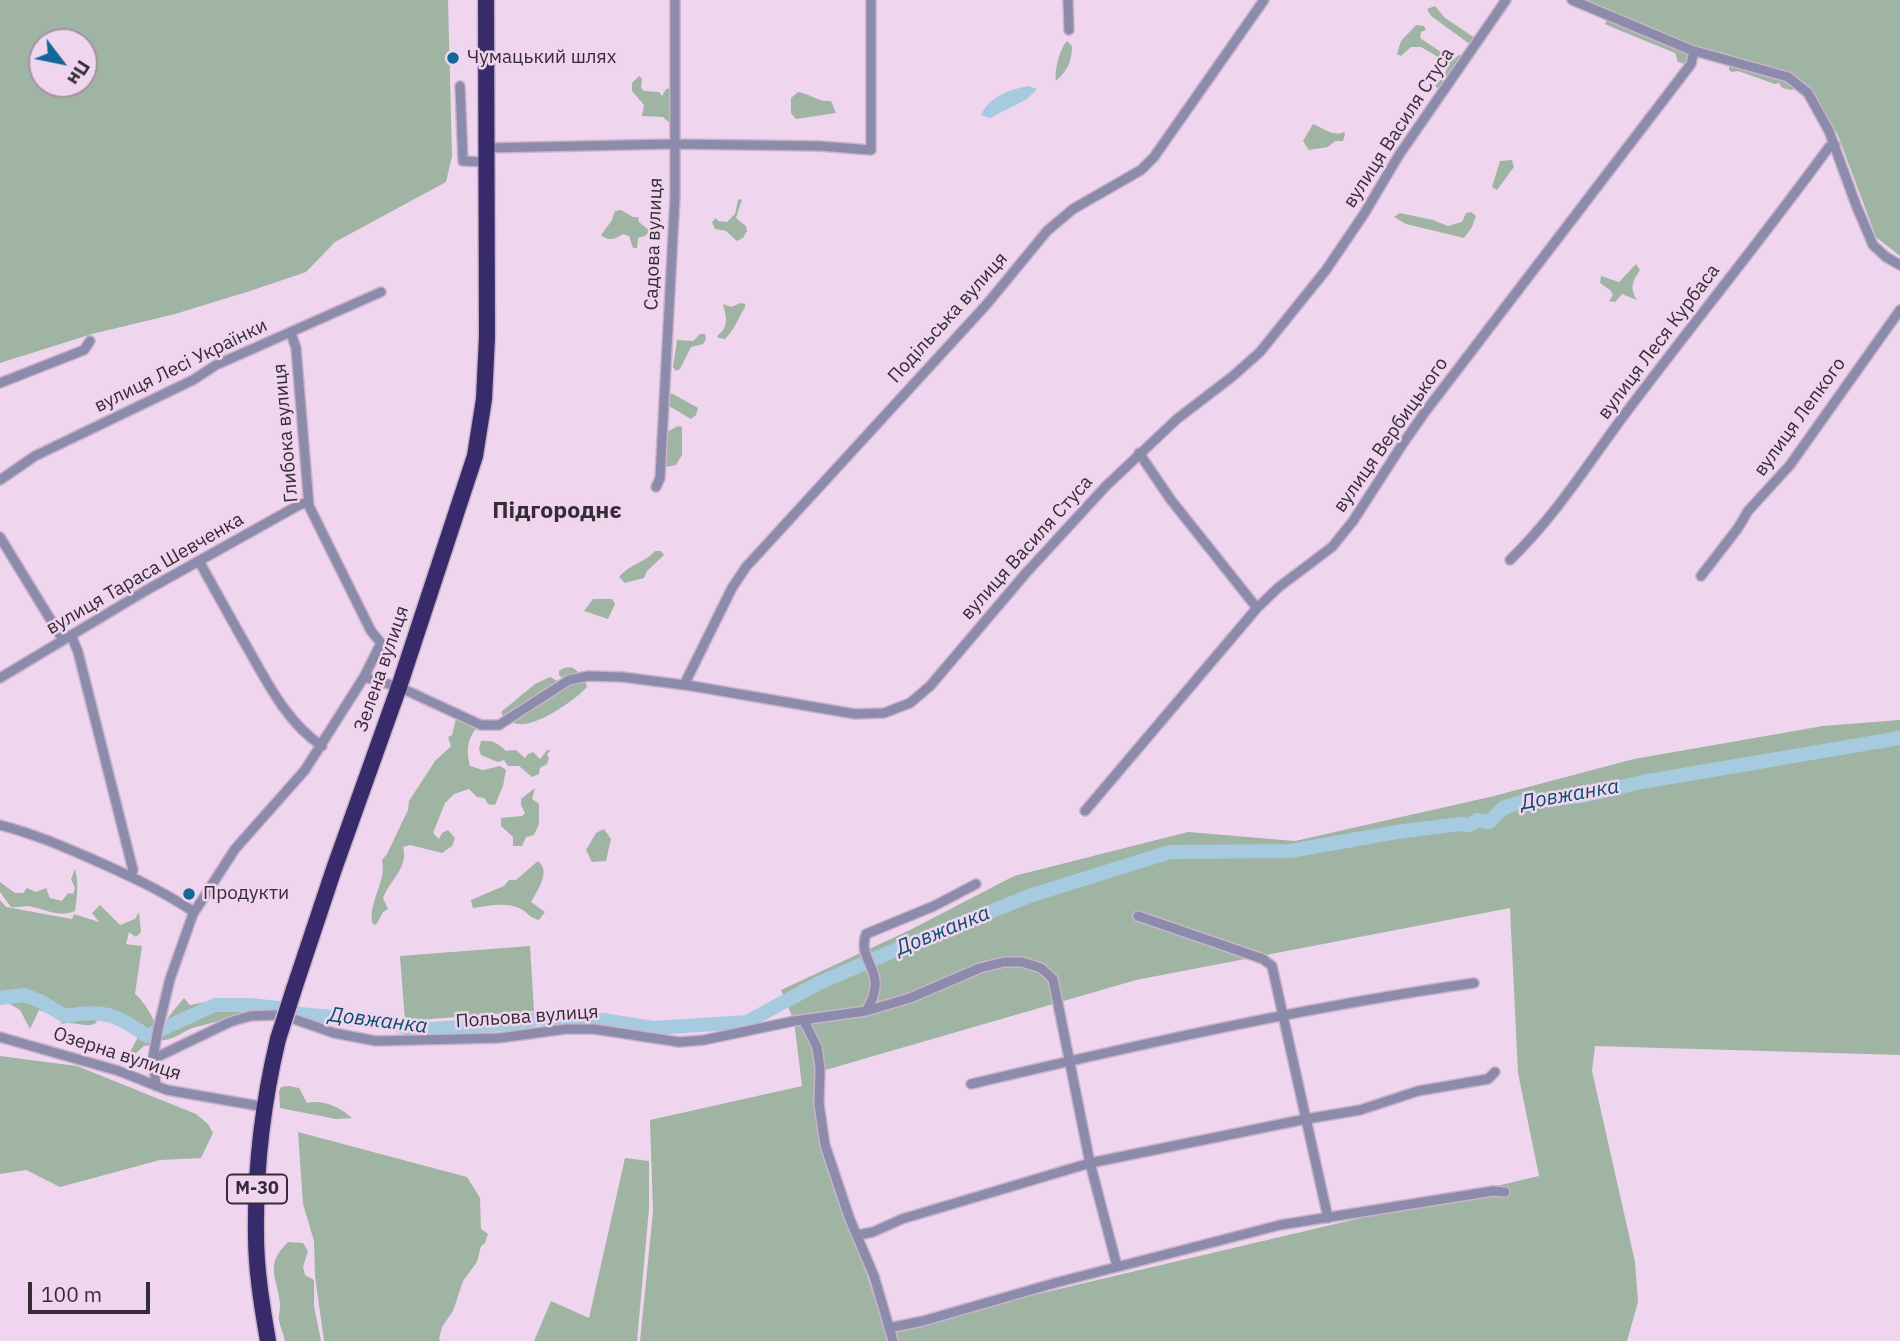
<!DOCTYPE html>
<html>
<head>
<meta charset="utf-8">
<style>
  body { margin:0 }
  #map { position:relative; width:1900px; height:1341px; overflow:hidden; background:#efd5ee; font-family:"IBM Plex Sans",sans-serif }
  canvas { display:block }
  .north { position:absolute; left:28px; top:28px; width:70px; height:70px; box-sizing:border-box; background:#efd5ee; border:2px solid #a591a4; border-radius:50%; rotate:122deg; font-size:19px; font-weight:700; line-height:28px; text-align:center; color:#362c36 }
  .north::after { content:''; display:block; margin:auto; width:24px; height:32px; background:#126999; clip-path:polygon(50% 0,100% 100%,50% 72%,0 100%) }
  .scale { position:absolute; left:28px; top:1282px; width:122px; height:32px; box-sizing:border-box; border:4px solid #362c36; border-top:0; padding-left:9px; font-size:21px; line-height:24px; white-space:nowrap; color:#362c36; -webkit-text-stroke:5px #efd5ee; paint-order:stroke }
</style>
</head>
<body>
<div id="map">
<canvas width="1900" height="1341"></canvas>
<div class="north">Пн</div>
<div class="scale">100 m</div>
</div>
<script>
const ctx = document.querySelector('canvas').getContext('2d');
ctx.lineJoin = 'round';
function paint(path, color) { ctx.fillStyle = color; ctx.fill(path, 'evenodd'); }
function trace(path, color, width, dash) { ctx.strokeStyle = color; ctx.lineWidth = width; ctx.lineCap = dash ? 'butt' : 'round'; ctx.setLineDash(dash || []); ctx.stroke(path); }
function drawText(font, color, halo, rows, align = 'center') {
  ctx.font = font + ' "IBM Plex Sans",sans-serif'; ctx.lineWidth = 5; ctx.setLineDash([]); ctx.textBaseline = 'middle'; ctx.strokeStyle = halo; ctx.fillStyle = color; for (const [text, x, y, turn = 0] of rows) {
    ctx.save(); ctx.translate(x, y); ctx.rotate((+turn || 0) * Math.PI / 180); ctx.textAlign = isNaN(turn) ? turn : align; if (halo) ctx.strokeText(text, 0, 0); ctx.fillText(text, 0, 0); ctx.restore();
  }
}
const green = new Path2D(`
  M0,0H448L452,156L446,182L335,242L306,272L250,291L175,314L92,334L0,363ZM42,42H84V84H42Z
  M1585,0H1900V256L1876,237L1837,133L1790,75L1698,50Z
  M1435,6L1445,18L1475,38L1471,45L1431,16L1427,9Z
  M1607,20L1684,51L1688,57L1684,64L1678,62L1675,53L1609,26L1605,24Z
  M1416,25L1424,26L1426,30L1421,32L1420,38L1450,58L1454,59L1459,55L1463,56L1440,90L1435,86L1445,75L1448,63L1421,47H1411L1401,56L1397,54L1401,41Z
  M1067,41L1072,46C1072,62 1067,71 1056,81C1054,72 1060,48 1067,41Z
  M1729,64L1791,83L1795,88L1792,90L1782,88L1779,83L1775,84L1738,71L1732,72L1729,70Z
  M639,76L642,79L641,88L644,91L659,92L662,96L666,89L671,88V124L663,117L642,116L644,105L632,91V83Z
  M798,92C811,94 817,102 831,101L836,113L796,119L791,113V98Z
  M1313,124C1323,128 1333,137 1344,132L1345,134L1343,141H1335L1328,147L1309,150L1303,141Z
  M1512,160L1514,167L1497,190L1492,187L1500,161Z
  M742,199L736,218L746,226L747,231L743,238L737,241L726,231L715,229L712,222L716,218L718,221L727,222L735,214L738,200Z
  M621,210L633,217H638L639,222L650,231L645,236L638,238L637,248H633L629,236L623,234C615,239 609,242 601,235L612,220L615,211Z
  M1471,212L1476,216L1472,227L1464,238L1406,224L1394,217L1400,213L1433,220L1448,226L1462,222L1466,213Z
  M1636,264L1640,270C1633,281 1629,287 1637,300L1622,294L1615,302L1609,301L1613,295L1610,290L1600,283L1601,276L1619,282Z
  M741,303L745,304V307C739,317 733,332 725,339L719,338L717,336C730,326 726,317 723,304L731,307Z
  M700,334H705L706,339L703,344L691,347L680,369L676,371L673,367L677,340L693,341Z
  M671,393L698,408L696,415L691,419L669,406L667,402Z
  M678,426L682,427V455L676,465L666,467L660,465L663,434Z
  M655,551H661L664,555L647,571L644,578L625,583L619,577C629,564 645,563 655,551Z
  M593,599H612L615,604L608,619L584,611Z
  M571,667C579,671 585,678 587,687C577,699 536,727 519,724C515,724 508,720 504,718L501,712L535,684L550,677L559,682L561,688L567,687L568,683L559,675V671L564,668Z
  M456,719L477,727C467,740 466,750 470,766L483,770L500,766L506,770L503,786L495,805L488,804L484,798L477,797L469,789L454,794L445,803L433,833L439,839L442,833L448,830L455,838L452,846L442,853L410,845L403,847C409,867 390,880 383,898L388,909L383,912L376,925L372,923C369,900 387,881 382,860L387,854L408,810L409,801L435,761L451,746L448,737L452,735Z
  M1900,720V1055L1595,1046L1592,1071L1635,1262L1638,1302L1627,1341H640L653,1212L650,1120L802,1086L794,1021L781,990L910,930L1014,876L1188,832L1295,841L1494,796L1634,759L1823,726ZM1510,908L1518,1073L1539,1176L885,1330L820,1133L815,1073L1136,980Z
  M481,741C492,740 498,743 506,751L516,750L525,758L528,754L533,752L540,759L547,750H550L547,755L549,758L547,764L540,768L539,774L532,777L519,766H508L504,760L498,762L481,755L479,749Z
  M535,788L532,799L539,804V824L534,835L526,837L522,846H513V837L501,826V818L522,816L525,813L521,805V799Z
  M604,829L611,839L606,861L592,862L586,850L596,833Z
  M538,861C551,872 538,889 531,902L545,912L539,920C529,918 528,912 519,908C506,902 487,906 473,908L471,900L504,886L509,880H516Z
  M75,869C79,882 77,898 75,911C57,918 46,909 28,906C22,906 17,908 11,907L0,892V882L15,893H23L27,888L36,892L46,888L50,898L62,901L68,893L73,894L75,888L71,879Z
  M0,900L6,907L72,919L74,914L99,922L92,913L100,905L120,925L135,919L139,912L141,932L136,937L129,932L126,944L142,946L135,994C143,1001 151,1013 155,1023L151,1037L152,1045L144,1046L135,1054L130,1052L138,1037L132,1031L129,1021H120L99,1015L96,1023C86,1029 73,1020 62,1024L58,1017L39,1010L30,1029L20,1010L8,1003L15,990L0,991Z
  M530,946L534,1011L405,1021L400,956Z
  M184,998L190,1005L211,1001L216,1008H221L228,1002L244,1003C253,996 263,999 272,1003L276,1011L274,1020C260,1019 244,1017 229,1019C218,1020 207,1025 196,1027C183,1030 173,1042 159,1040C165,1018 170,1015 184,998Z
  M0,1056L77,1066L196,1114L208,1124L213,1133L201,1158L160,1160L60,1187L26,1170L0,1174Z
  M289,1086L299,1088L307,1103C323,1099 341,1108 352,1118L336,1119L280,1108L279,1092L281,1087Z
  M298,1132L467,1177L480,1198L481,1229L488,1234L485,1243L481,1246L477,1262L463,1281L453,1311L442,1327L439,1339L441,1341H324L315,1276L314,1241L303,1204Z
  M625,1158L649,1161V1208L637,1341H534L551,1301L589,1318Z
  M288,1242L303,1243L308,1251L303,1267L305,1275L314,1280V1306L321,1341H285C284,1334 280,1327 279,1320C278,1314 281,1309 280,1303C277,1277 264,1265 288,1242Z`);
const water = new Path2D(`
  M1029,86L1037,89L1027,99L990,118L981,115C988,97 1011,89 1029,86Z`);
const river = new Path2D(`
  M0,998L24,995L40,1001L65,1016C103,1009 116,1014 147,1036L215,1005H249L279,1008L299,1014L388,1022L415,1030L523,1023L538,1018L603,1020L653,1028L747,1022L819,983L907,945L1032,895L1170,852L1290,851L1397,832L1460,824L1470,825L1477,820L1489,822L1503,808L1522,802L1582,796L1642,782L1900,738`);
const street = new Path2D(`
  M1068,0L1069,30
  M1572,0L1691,50L1788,77L1808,93L1829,131L1856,205L1873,245L1886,257L1900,265
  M460,86L463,161L486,162
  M486,148L673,144L819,146L871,150V0
  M291,333L296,348L309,506L371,631L381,643L364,677
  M0,383L84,350L90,341
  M1139,453L1171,500L1257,608
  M0,480L35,456L193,380L216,365L381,292
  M656,487L660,478L675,197V0
  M0,537L63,640
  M1510,560C1556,515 1585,468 1622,418C1690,327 1762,239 1829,147L1835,145
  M199,561C215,590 231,619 247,647C267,682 287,723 322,746
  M1701,576L1738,528L1748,511L1790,465L1900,310
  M71,635L78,652L133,870L131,875
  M0,678L145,591L299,505L308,502
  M684,685L732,588L746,567L987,304L1047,231L1073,209L1141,170L1154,157L1264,0
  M1085,811L1257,608L1279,587L1332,547L1353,521L1402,445L1425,412L1691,64L1694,51
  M0,825C32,833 62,846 92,859C128,875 161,890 194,912
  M1138,916L1263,959L1272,966L1328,1218
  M866,1011C891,971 856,963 866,934L934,906L976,884
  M294,1019L334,1033L376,1041L499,1038L566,1029H594L679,1042L704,1040L794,1021L866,1011L910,998L980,968L1004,962H1022L1041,968L1053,979L1090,1163L1117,1266
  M804,1021L817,1047L820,1068L819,1104L825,1145L849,1217L874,1276L893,1341
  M0,1037L119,1071L167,1090L265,1107
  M153,1059L230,1022L250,1016L276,1015
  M971,1084C1137,1045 1305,1007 1474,983
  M156,1086L153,1058L158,1029L170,979L193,914L235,849L305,770L364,677L399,687L481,725H499L569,680L588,676L622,677L692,686L855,714L884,713L910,703L930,686L1026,573L1106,486L1177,419L1233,376L1260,352L1326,270L1364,214L1399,155L1506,0
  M858,1235L873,1232L902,1219L1090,1163L1306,1119L1360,1110L1418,1091L1488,1079L1495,1072
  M889,1328L923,1321L1055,1283L1280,1225L1493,1191L1505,1192`);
const highway = new Path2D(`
  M294,989L334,869L399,687L475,456L484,399L487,337L486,0
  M268,1341C262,1306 256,1270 256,1235C255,1169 263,1102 278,1039`);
const highwayBridge = new Path2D(`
  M278,1039L294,989`);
const markers = [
  [453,58,7,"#126999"],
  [189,894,7,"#126999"]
];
const shields = [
  [257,1189,60]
];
const shieldNames = [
  ["М-30",257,1189]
];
const poiNames = [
  ["Чумацький шлях",467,58],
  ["Продукти",203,894]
];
const streetNames = [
  ["вулиця Василя Стуса",1399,128,-57],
  ["Садова вулиця",654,244,-88],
  ["Подільська вулиця",948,318,-48],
  ["вулиця Леся Курбаса",1659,342,-53],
  ["вулиця Лесі Українки",181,366,-26],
  ["вулиця Лепкого",1800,417,-54],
  ["Глибока вулиця",286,433,-95],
  ["вулиця Вербицького",1391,435,-55],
  ["вулиця Василя Стуса",1027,548,-48],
  ["вулиця Тараса Шевченка",145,574,-30],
  ["Зелена вулиця",382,669,-71],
  ["Польова вулиця",527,1017,-4],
  ["Озерна вулиця",117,1054,18]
];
const waterNames = [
  ["Довжанка",1570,795,-10],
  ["Довжанка",943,931,-22],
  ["Довжанка",378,1021,7]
];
const quarterNames = [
  ["Підгороднє",557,511]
];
paint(green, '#9fb4a3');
paint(water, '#a6cbe1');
trace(river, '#a6cbe1', 14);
trace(street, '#cab3c9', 12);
trace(highway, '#cab3c9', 19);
trace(street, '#8d8bac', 9);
trace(highway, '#382b6c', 16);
trace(highwayBridge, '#cab3c9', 19, []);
trace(highwayBridge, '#382b6c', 16);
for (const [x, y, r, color] of markers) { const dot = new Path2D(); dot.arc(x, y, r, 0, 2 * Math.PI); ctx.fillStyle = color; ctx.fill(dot); trace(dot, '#efd5ee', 2.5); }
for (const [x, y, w] of shields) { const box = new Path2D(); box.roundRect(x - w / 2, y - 14.5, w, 29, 5); ctx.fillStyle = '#efd5ee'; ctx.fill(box); trace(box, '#362c36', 2); }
drawText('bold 18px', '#362c36', null, shieldNames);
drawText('19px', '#362c36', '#efd5ee', poiNames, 'left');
drawText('19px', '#362c36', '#efd5ee', streetNames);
drawText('italic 21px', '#084e6c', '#efd5ee', waterNames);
drawText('bold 23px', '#362c36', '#efd5ee', quarterNames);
</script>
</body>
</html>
